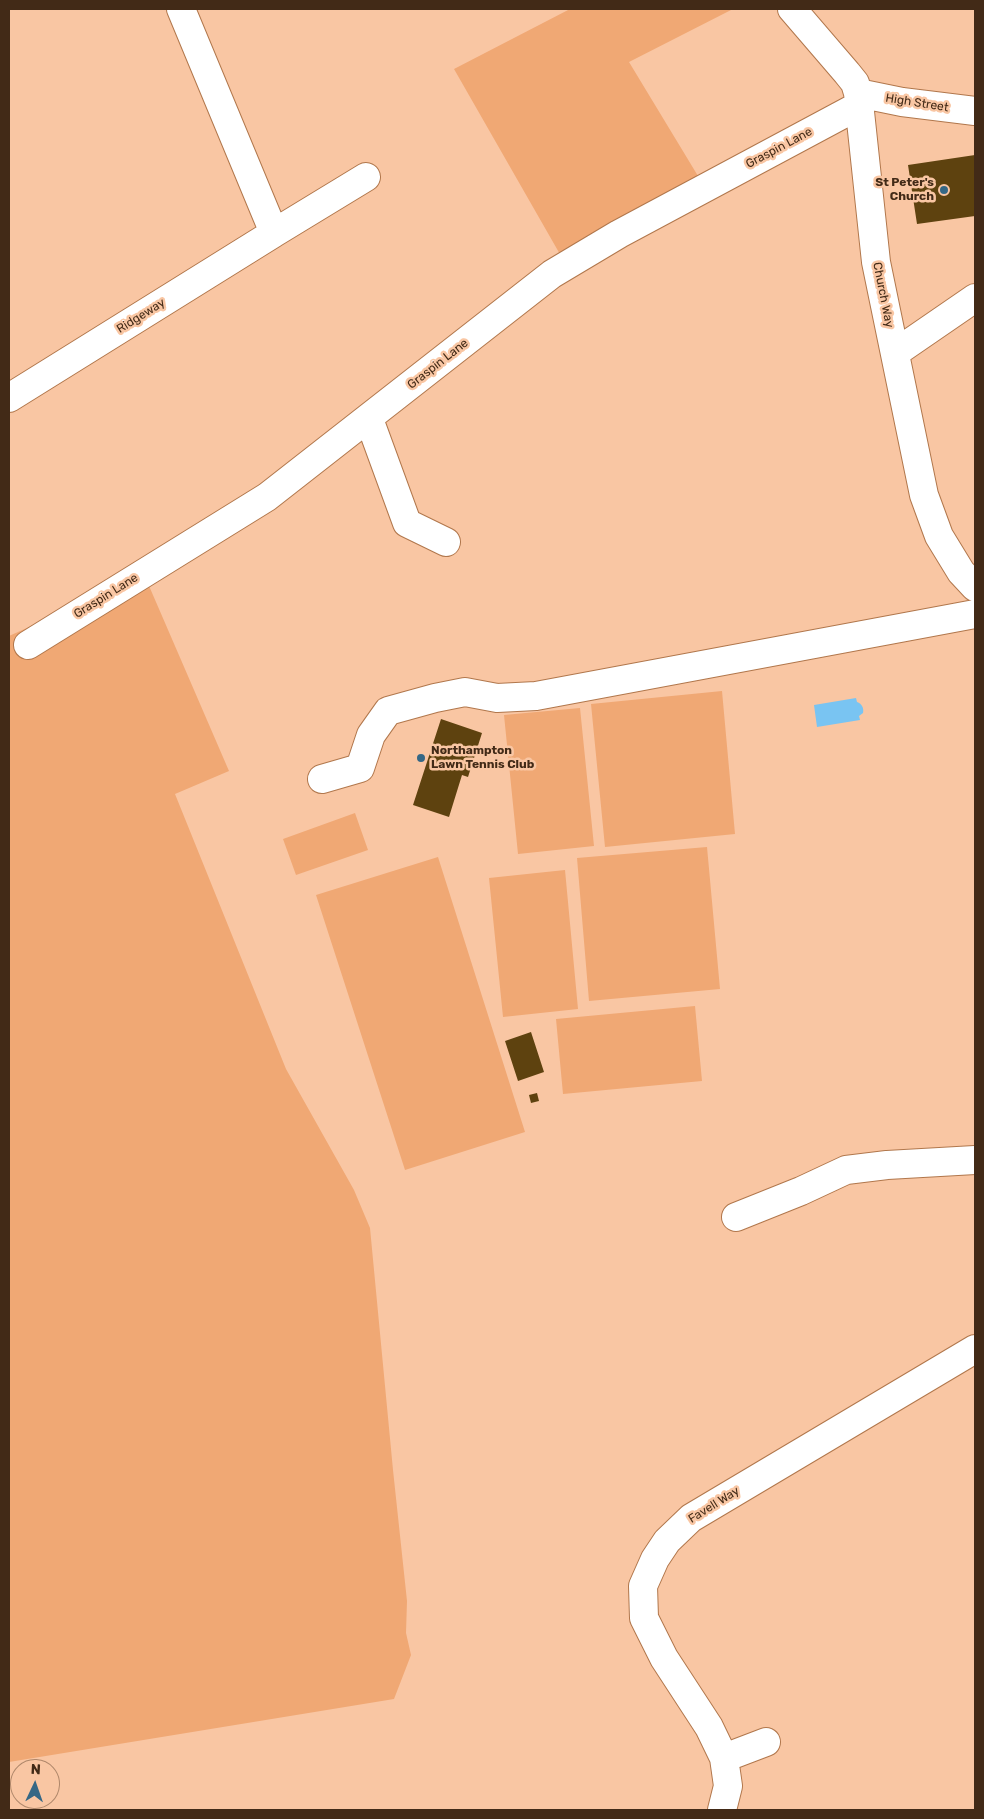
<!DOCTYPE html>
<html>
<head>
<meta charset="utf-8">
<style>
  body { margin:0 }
  #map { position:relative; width:984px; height:1819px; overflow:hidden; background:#f9c6a3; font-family:Rubik,sans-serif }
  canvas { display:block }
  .frame { position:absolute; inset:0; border:10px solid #422a17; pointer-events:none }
  .north { position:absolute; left:10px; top:1759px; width:50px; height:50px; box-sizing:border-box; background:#f9c6a3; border:1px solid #b0886b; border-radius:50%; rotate:3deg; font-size:14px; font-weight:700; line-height:20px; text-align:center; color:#422a17 }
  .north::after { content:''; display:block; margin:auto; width:18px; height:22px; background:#356785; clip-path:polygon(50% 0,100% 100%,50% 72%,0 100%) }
</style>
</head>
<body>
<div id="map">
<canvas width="984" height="1819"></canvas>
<div class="frame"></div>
<div class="north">N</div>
</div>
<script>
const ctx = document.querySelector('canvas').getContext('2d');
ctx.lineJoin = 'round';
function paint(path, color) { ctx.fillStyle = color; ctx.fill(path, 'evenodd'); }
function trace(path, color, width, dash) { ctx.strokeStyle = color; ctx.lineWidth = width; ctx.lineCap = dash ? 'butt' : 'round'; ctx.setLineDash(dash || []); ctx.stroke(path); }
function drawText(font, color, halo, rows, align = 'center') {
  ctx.font = font + ' Rubik,sans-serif'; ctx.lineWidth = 5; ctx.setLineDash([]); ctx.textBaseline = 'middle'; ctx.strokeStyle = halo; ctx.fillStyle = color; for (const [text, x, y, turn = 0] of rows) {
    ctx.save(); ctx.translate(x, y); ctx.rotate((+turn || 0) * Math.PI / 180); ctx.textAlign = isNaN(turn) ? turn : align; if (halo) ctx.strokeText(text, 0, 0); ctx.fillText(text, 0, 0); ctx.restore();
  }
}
const green = new Path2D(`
  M570,9H733L629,62L698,176L561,256L454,69Z
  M140,565L229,771L175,794L286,1069L354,1190L370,1228L393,1470L407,1601L406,1633L411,1655L394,1699L9,1762V636L78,605Z
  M722,691L735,834L605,847L591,704Z
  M580,708L594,846L518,854L504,715Z
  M355,813L368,850L296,875L283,839Z
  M707,847L720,989L589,1001L577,858Z
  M438,857L525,1132L405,1170L316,895Z
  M565,870L578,1009L503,1017L489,878Z
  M695,1006L702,1081L563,1094L556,1019Z`);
const water = new Path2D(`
  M856,698L857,702C862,704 864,708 863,713L859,716L860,720L817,727L814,705Z`);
const building = new Path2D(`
  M975,155V216L917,224L908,165Z
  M441,719L482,733L468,777L462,775L449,817L413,805Z
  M531,1032L544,1072L518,1081L505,1041Z
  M537,1093L539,1101L531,1103L529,1095Z`);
const minor = new Path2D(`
  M792,9L847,73L855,83L858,93L876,262L924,495L939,536L961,572L975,587
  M858,93L902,102L975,111
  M274,233L366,177
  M895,353L975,298
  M9,398L274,233L181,9
  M369,419L407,523L446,542
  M28,645L267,497L552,274L619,234L860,105
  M322,779L360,768L371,735L388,711L435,698L465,692L497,698L536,696L975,614
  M736,1217L801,1191L846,1170L887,1165L975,1160
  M724,1758L766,1742
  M722,1810L728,1786L724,1758L709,1727L664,1658L644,1618L643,1586L655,1559L667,1541L691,1518L975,1349`);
const markers = [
  [944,190,5,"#356785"],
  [421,758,5,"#356785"]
];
const streetNames = [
  ["High Street",917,103,9],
  ["Graspin Lane",779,148,-28],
  ["Church Way",883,295,79],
  ["Ridgeway",141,316,-32],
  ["Graspin Lane",438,364,-38],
  ["Graspin Lane",106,596,-32],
  ["Favell Way",714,1505,-32]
];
const poiNames = [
  ["St Peter's",934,183],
  ["Church",934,197],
  ["Northampton",431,751,"left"],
  ["Lawn Tennis Club",431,765,"left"]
];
paint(green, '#f0a874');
paint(water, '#79c4f2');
paint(building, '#5e420f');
trace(minor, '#b1774c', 30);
trace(minor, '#fff', 28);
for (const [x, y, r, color] of markers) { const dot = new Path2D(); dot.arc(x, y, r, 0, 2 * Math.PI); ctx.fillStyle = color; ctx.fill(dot); trace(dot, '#f9c6a3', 2); }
drawText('12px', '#422a17', '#f9c6a3', streetNames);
drawText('bold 12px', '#422a17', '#f9c6a3', poiNames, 'right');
</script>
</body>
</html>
